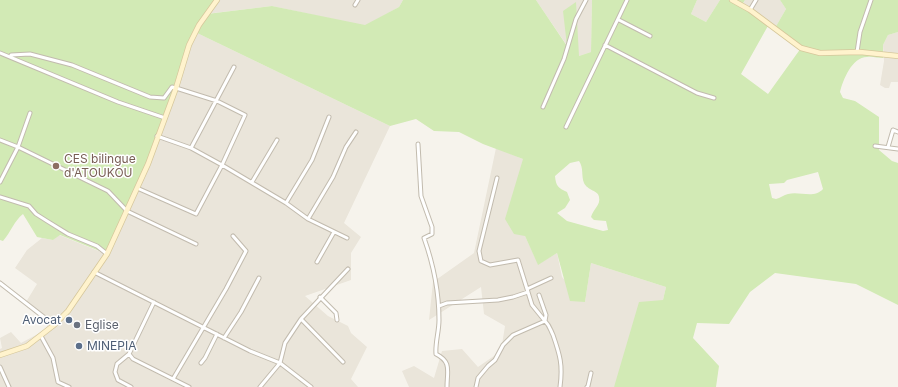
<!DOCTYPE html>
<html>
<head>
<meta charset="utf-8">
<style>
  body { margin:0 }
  canvas { display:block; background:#f6f3ec }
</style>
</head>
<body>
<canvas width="898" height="387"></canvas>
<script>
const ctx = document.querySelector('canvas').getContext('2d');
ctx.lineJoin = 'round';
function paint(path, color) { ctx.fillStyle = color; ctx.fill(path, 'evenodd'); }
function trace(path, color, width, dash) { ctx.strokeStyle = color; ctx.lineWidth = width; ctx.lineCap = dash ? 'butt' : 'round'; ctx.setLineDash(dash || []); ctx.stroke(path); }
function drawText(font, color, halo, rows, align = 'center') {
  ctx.font = font + ' Inter,sans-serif'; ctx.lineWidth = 3; ctx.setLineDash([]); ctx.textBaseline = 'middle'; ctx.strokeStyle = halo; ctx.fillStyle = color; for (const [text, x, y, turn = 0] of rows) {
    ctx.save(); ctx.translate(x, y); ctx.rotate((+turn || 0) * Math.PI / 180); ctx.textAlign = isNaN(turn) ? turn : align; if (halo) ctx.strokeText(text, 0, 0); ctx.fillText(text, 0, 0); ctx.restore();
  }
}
const residential = new Path2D(`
  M218,0H403L399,7L365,26L272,6L206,14Z
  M536,0H592L591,52L579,56L568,47Z
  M697,0H720L706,22L691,14Z
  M745,0H780L786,9L775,28L742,6Z
  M195,32L390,126L344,223L361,237L351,253V280L305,296L328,316L348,326L351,333L367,347L351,379L358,387H0V349L2,348L0,338L11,332L21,343L49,328L26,302L37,284L15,268L27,250L42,238L53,240L59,235L106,254Z
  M898,32V82H891L889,88H885L880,85L884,61L883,45L888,35Z
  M496,148L523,159L525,236L538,264L557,253L562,277L585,302L591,263L666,287L663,300L614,387H409L402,371L414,366L434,378L442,351L462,349L478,367L501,351L505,326L484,314L481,287L429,320L433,282L474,253Z`);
const green = new Path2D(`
  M0,0H218L207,14L272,6L365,25L399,7L403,0H536L567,46L563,11L576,2L579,56L591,52L592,0H697L691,14L706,22L720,0H745L742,5L769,24L741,74L768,94L801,48L775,28L786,9L780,0H898V32L888,35L883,45V58C878,58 872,56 867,57C852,57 843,80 840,92L843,98L855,101L879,117V150L892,161L898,163V305L856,284L775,273L750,292L729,324L697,323L693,338L719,366L716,387H614L639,302L663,300L666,287L591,263L585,302L570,301L557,253L538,265L525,236L514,234L505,219L523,159L483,144L459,132L434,131L416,119L390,126L195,32L148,164L107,254L60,235L53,240L37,237L23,214C14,221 11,232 3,241L0,240ZM579,161C584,168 581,176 584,183C587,190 599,191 599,197C601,205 593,209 591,217L594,220L606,221L608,230L603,231L567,221L557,213L565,208L570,200L567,192C558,188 556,186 555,176L570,163ZM818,172L823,189C814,199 800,191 788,194C784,195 780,198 776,199L772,198L769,184L784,183L787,180Z`);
const street = new Path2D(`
  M355,5L358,0
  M750,10L756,0
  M619,20L650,36
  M605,45L697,93L714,98
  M857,52L860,32L871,0
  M0,53L118,102L165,118
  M11,55L30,54L72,65L150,97L164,98L172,87L176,88L217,101L245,115L222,165L196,214L137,188
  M543,107L564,59L576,19L586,0
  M566,127L627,0
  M157,136L191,148L222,165L286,203L308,219L347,238
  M0,140L18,147L108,191L127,211L196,244
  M418,144L421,196L432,227V234L424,238C434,266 439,291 439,320C439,332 435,343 436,354C452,362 447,371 447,387
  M875,146L898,149
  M888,147L893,130L898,132
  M191,148L234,67
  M497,178L479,251L481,261L490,265L518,260L532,305L545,321
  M0,182L18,147L30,113
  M252,182L277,140
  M0,197L29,206L36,214L47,221L68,234L97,246L107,254
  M286,203L312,160L329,117
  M308,219L333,177L346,147L356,132
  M317,262L334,232
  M94,272L250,351L280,363L311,387
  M0,283L54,325
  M527,289L551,278
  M539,295L546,315L545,321
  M320,297L336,313L337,320
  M439,306L447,303L498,300L513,297L528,292
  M301,319L343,362
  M41,336L53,358L58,382L69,387
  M224,338L241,312L259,278
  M129,354L133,359L189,387
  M201,363L205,358L217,334
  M0,367L9,387
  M173,379L226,289L246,251L233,236
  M131,387L118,380L115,372L117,364L129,354L154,302
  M260,387L280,363L285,343L301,319L348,269
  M476,387L478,378L488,366L495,360L503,345L513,335L545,321C550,326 550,329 553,335C560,355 563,365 560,387
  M587,387L588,386L591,373`);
const secondary = new Path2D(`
  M732,0L750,10L801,48L820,53L860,52L898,56
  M0,355L27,346L54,325L68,311L107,254L148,164L176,88L189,45L199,25L217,0`);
const markers = [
  [56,166,4,"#8d6e63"],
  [69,320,4,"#5c6f8a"],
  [77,325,4,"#6b7280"],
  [79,346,4,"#5c6f8a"]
];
const educationNames = [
  ["CES bilingue",64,159],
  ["d'ATOUKOU",64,173]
];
const serviceNames = [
  ["Avocat",61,320],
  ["MINEPIA",87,346,"left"]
];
const worshipNames = [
  ["Eglise",85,325]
];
paint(residential, '#eae5da');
paint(green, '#d2eab5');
trace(street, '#c2bbae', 5);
trace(secondary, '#d6c79b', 6);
trace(street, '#fff', 3);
trace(secondary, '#fff3cd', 4.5);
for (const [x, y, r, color] of markers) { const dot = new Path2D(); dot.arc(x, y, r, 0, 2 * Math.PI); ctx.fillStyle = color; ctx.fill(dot); trace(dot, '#fff', 1.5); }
drawText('12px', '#785e54', '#fff', educationNames, 'left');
drawText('12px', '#4e5e75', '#fff', serviceNames, 'right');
drawText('12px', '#5b616d', '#fff', worshipNames, 'left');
</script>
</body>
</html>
